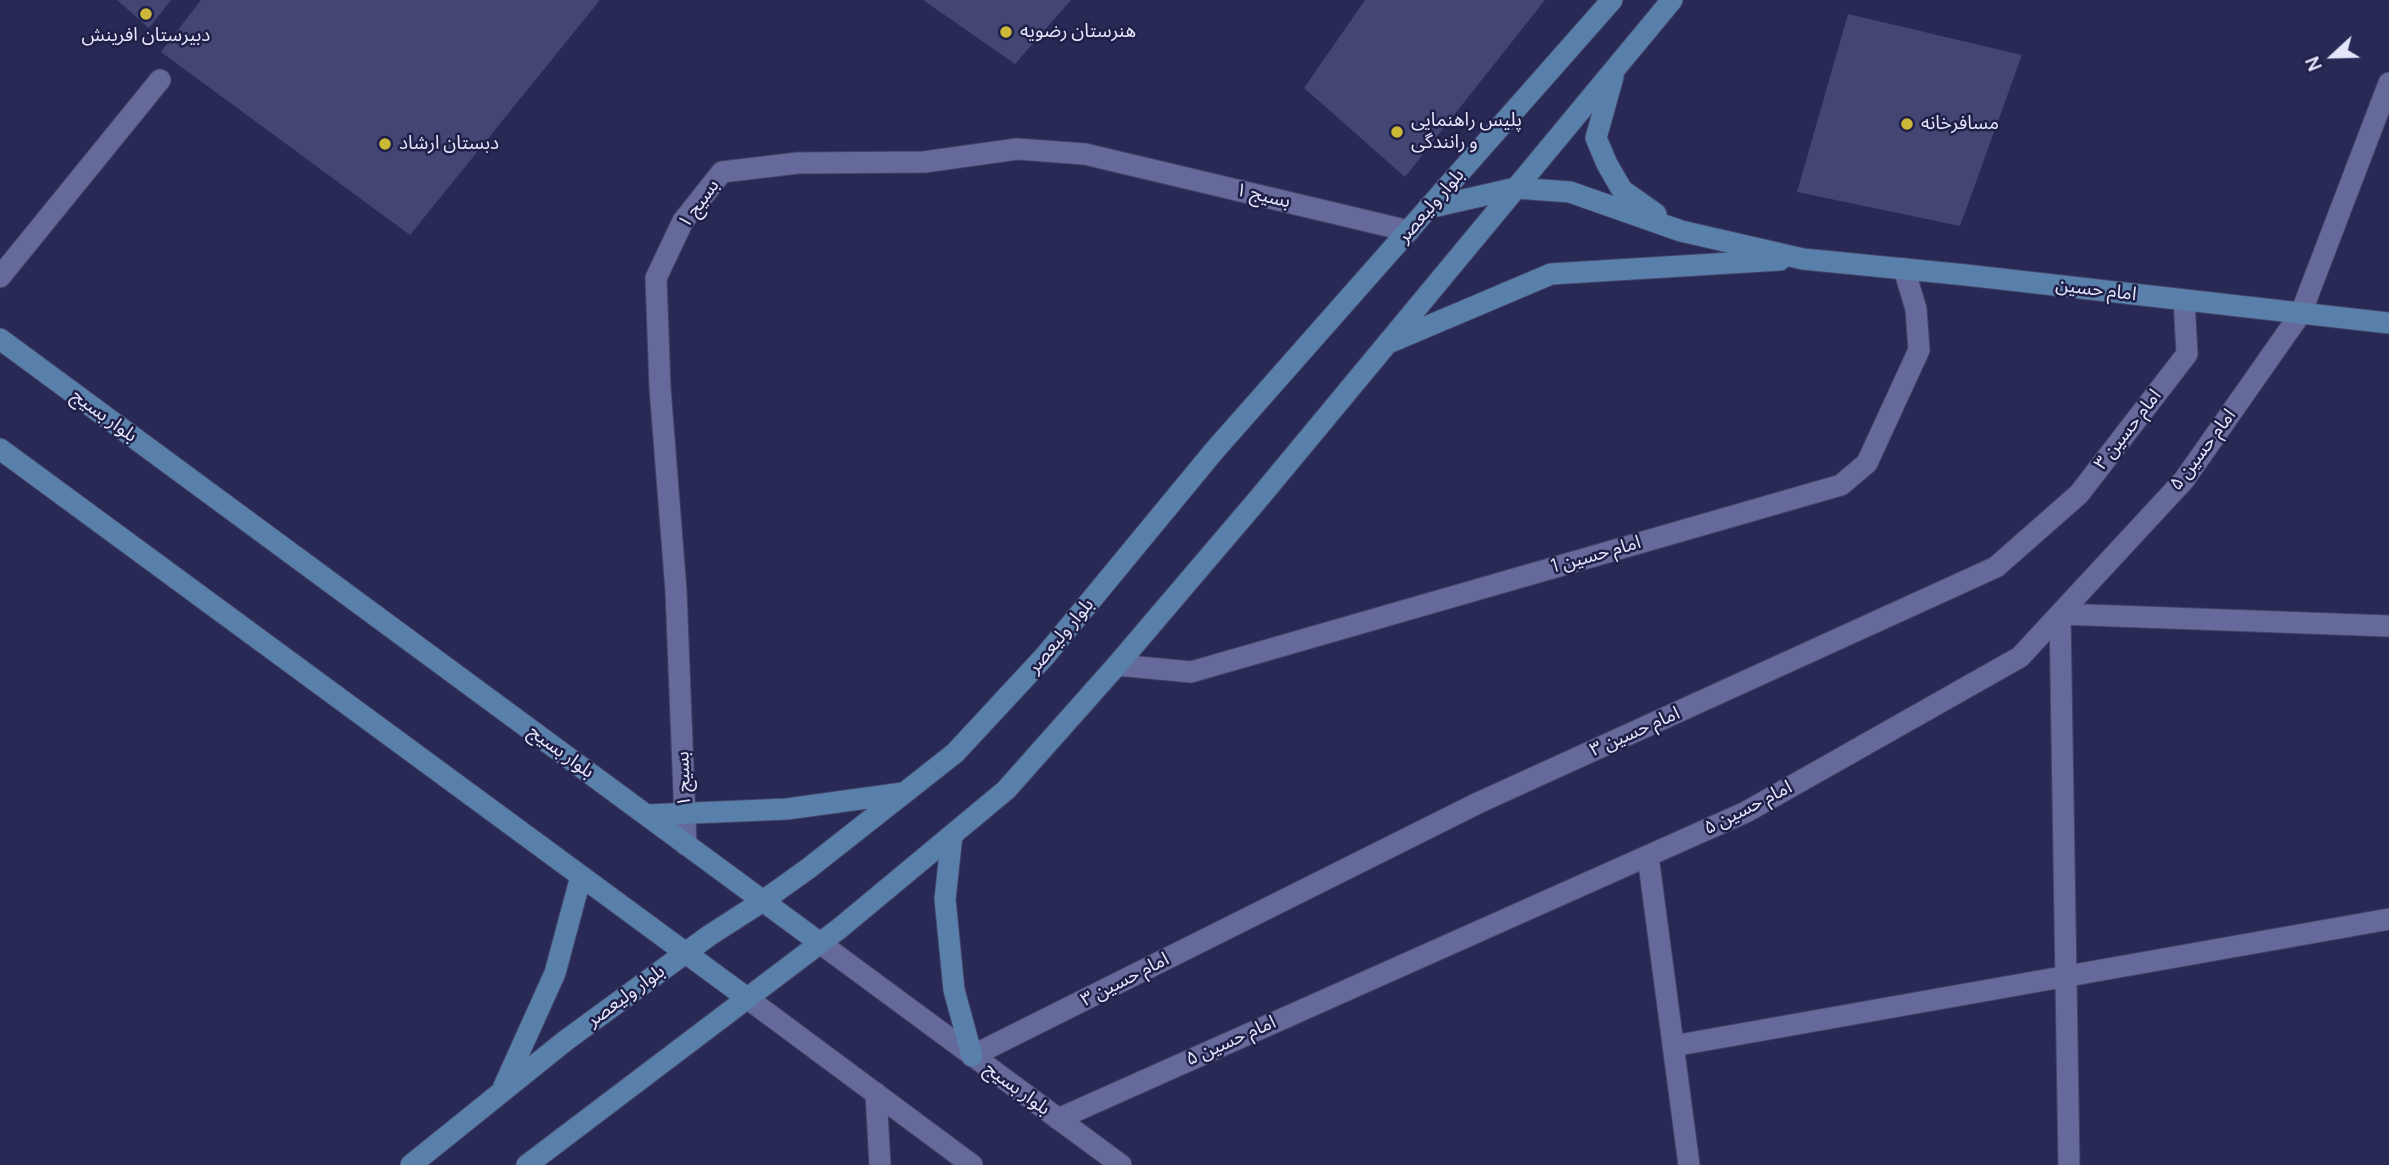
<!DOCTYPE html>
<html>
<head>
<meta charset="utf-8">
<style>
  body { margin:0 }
  #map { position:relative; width:2389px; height:1165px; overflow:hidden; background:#282954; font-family:Manrope,sans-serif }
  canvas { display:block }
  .north { position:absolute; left:2298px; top:21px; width:70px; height:70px; -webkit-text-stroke:5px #1f1f48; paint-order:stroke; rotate:248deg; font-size:19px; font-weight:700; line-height:28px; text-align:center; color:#e3e6fc }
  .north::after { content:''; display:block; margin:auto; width:24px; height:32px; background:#e3e6fc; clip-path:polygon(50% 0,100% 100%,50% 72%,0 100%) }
</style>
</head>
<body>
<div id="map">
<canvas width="2389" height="1165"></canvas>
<div class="north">N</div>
</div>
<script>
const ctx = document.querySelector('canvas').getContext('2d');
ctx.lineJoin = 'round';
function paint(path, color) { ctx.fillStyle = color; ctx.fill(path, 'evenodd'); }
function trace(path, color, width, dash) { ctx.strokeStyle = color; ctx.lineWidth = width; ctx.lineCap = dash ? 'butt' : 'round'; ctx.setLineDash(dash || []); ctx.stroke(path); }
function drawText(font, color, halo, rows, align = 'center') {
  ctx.font = font + ' Manrope,"Noto Sans Arabic",sans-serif'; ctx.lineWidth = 5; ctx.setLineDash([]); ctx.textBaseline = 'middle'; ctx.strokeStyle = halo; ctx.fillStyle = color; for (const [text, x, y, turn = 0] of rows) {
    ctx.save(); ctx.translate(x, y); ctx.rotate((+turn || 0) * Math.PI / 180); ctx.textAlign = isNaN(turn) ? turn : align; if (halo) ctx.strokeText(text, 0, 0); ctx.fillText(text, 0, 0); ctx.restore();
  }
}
const building = new Path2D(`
  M117,0H171L149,28Z
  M201,0H600L410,235L161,52Z
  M923,0H1071L1015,64Z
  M1365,0H1545L1405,177L1304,88Z
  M1848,14L2022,55L1960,226L1797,192Z`);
const street = new Path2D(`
  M0,277L160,80
  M1117,665L1191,672L1841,485L1867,463L1919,350L1916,309L1904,269
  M686,845L676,591L660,388L656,278L683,221L722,172L798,163L924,162L1017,149L1085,154L1409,231
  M1648,856L1689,1165
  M820,943L1121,1165
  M747,998L972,1165
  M1673,1046L2389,919
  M972,1056L1478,803L1996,567L2079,494L2187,354L2184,300
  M876,1093L880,1165
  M1058,1119L1746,812L2020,657L2184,480L2301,313L2389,83
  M2069,1165L2060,614L2389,626`);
const secondary = new Path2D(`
  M1613,77L1596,138L1607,164L1622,190L1656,214
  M1428,208L1516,188L1570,192L1681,231L1803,259L1966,275L2389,323
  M0,339L820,943
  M1393,341L1551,274L1780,260
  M0,449L747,998
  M646,815L787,809L903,793
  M952,835L945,899L954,990L972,1056
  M504,1086L555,973L581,876
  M411,1165L565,1041L710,935L763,901L809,868L955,753L1045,656L1214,451L1612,0
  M527,1165L840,928L1006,790L1117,665L1260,497L1672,0`);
const markers = [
  [146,14,7,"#cdb938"],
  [1006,32,7,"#cdb938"],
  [1907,124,7,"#cdb938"],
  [1397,132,7,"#cdb938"],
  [385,144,7,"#cdb938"]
];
const poiNames = [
  ["هنرستان رضویه",1020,32],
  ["دبیرستان افرینش",146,36,"center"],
  ["پلیس راهنمایی",1411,121],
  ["و رانندگی",1411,143],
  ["مسافرخانه",1921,124],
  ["دبستان ارشاد",399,144]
];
const streetNames = [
  ["بسیج ۱",1263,196,13],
  ["بسیج ۱",699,204,-54],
  ["بلوار ولیعصر",1431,206,-49],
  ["امام حسین",2096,290,7],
  ["بلوار بسیج",104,416,36],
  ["امام حسین ۳",2128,430,-52],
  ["امام حسین ۵",2203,450,-53],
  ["امام حسین 1",1596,555,-16],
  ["بلوار ولیعصر",1061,636,-50],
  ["امام حسین ۳",1635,732,-24],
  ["بلوار بسیج",561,752,36],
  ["بسیج ۱",684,779,-92],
  ["امام حسین ۵",1748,808,-27],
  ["امام حسین ۳",1125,980,-27],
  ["بلوار ولیعصر",626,996,-36],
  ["امام حسین ۵",1231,1041,-24],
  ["بلوار بسیج",1017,1089,36]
];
paint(building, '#434673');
trace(street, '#444367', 23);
trace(secondary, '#444367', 23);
trace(street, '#666a9a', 21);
trace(secondary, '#5980ab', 21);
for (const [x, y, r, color] of markers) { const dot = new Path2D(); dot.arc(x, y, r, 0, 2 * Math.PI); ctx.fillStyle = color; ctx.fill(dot); trace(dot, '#1f1f48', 2.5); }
drawText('19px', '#e3e6fc', '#1f1f48', poiNames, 'left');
drawText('19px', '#e3e6fc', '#1f1f48', streetNames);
</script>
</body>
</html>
